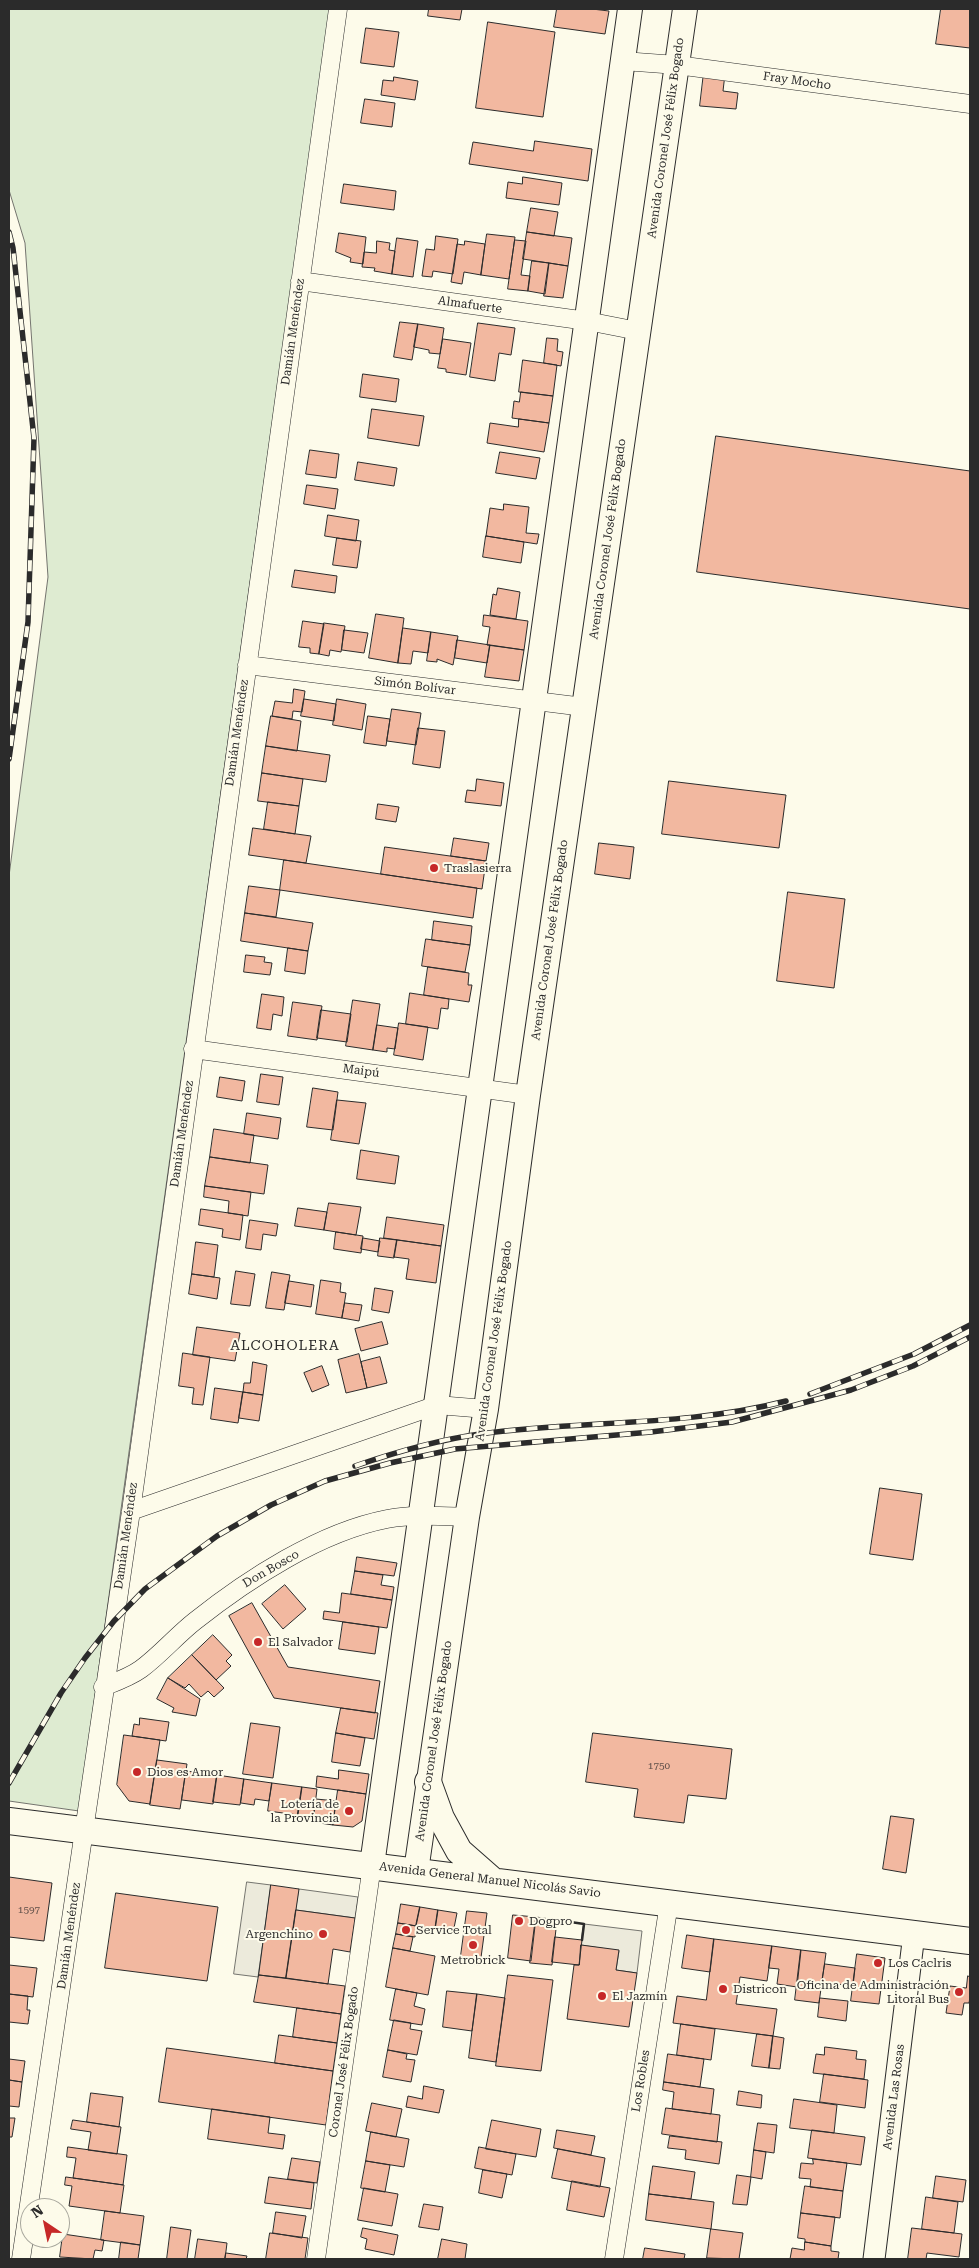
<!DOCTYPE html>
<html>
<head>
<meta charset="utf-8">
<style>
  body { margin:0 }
  #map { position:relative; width:979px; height:2268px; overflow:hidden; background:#fdfbea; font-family:"Roboto Serif",serif }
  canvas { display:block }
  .frame { position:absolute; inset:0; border:10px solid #2b2b2b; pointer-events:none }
  .north { position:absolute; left:20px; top:2198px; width:50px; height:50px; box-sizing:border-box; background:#fdfbea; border:1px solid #a9a89e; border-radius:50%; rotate:326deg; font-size:14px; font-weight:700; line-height:20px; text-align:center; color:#2b2b2b }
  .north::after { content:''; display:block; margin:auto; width:18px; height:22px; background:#c62828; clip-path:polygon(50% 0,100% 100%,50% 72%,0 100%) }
</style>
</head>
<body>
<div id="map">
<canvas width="979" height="2268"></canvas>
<div class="frame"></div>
<div class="north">N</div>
</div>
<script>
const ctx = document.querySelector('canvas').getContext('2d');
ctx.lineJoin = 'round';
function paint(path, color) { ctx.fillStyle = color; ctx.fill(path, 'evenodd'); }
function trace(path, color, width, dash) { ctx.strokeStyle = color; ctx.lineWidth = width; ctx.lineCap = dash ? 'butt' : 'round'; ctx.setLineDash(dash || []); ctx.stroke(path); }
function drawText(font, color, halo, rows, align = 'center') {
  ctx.font = font + ' "Roboto Serif",serif'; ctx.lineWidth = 4; ctx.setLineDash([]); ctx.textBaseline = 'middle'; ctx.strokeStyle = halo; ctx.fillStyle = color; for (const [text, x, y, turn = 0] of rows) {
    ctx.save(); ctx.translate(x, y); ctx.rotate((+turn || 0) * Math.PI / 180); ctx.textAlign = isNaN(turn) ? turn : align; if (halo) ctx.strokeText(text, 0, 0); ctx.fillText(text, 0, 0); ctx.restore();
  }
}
const green = new Path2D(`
  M9,9H330L79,1811L9,1801V876L48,577L25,243L9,190Z`);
const parking = new Path2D(`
  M247,1882L271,1885L258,1977L234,1974Z
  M299,1889L358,1897L355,1918L296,1910Z
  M584,1924L642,1931L637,1973L616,1970L619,1951L581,1945Z`);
const building = new Path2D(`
  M429,9H462L460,20L428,16Z
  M557,9H592L609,11L605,34L554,27Z
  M941,9H970V48L936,44Z
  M488,22L555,32L543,117L476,108Z
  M366,28L399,32L394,67L361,63Z
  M704,72L725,74L723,91L738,93L736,109L700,106Z
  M394,77L418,81L415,100L381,95L383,80L393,81Z
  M365,99L395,103L392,127L361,123Z
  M535,141L592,149L588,181L469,164L473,142L533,151Z
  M523,177L562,183L559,205L506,198L508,182L522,184Z
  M344,184L396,191L394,210L341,203Z
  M531,208L558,212L554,236L527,232Z
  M527,232L572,238L568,266L523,259Z
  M339,233L366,237L363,264L350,262L351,258L336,252Z
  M487,234L515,237L509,279L481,275Z
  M436,236L458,239L453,274L433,271L432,277L422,276L426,249L434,250Z
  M397,238L418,241L413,277L392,274Z
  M515,240L526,241L521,275L530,276L528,291L508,289Z
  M377,241L390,243L389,250L395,251L392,274L374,271L375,268L362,267L364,252L376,253Z
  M465,241L485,244L481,275L464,272L462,284L451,282L457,244L464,245Z
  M532,261L549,263L545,294L528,291Z
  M549,263L568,266L563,298L544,296Z
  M400,322L418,324L412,360L394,357Z
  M478,323L515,328L511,355L499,353L495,381L470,377Z
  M418,324L444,328L440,354L429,353V350L414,347Z
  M547,338L558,339L557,351L563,352L561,366L544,363Z
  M443,339L471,343L466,375L446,372V369L438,368Z
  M523,360L557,365L553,396L519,392Z
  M363,374L399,379L396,402L360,397Z
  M521,392L553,396L549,423L512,418L514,401L519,402Z
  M372,409L424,416L419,446L368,438Z
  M519,419L549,423L544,452L487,443L490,423L518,427Z
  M716,436L970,471V609L697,572Z
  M310,450L339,454L336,478L306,474Z
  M500,452L540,458L536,479L496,473Z
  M358,462L397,468L394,486L355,480Z
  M307,485L338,489L335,509L304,504Z
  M504,504L529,507L526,533L539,534L537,544L486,536L490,508L503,510Z
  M328,515L359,520L356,541L325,536Z
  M486,536L524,542L521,563L483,557Z
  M337,538L361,541L357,568L333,565Z
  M295,570L337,576L335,593L292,587Z
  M498,588L520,592L516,619L490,615L493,594L496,595Z
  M376,614L404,618L398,663L369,658Z
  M484,615L528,621L524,650L487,645L490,627L483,626Z
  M303,621L324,624L319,654L310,653V648L299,647Z
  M324,623L345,626L341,652L330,650L329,656L319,654Z
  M403,628L431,632L428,653L413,651L411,664L398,663Z
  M344,630L368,633L364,653L342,650Z
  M431,632L458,636L453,665L437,659V662L427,661Z
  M457,640L490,645L487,663L455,658Z
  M490,645L524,650L519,681L485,677Z
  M294,689L305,691L302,712L293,711L292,719L272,716L275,701L292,703Z
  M304,699L336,704L334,721L301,716Z
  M337,699L366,704L362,730L333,725Z
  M392,709L421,713L416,745L387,741Z
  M271,716L301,721L297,751L266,746Z
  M368,716L390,719L386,746L364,743Z
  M418,728L445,731L440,768L413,764Z
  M266,746L330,755L326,782L262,773Z
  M262,773L303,779L299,806L258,801Z
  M477,779L504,783L501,806L465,802L467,790L475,791Z
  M669,781L786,795L779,848L662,834Z
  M268,802L299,806L295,834L264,829Z
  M378,804L399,807L396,822L376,819Z
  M253,828L311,836L306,863L249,855Z
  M454,838L489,843L486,861L451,856Z
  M599,843L634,847L630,879L595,874Z
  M385,847L486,861L482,889L381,874Z
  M284,860L477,888L473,918L280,890Z
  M249,886L280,890L276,917L245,913Z
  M788,892L845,899L834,988L777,981Z
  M245,913L313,923L308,951L241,941Z
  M434,921L472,926L470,945L432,940Z
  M426,939L470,945L465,972L422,966Z
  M288,948L308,951L305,974L285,971Z
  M246,955L265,957L264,962L272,963L270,975L244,972Z
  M428,967L469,973L468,985H472L469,1002L424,995Z
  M410,993L449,999L448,1009L441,1008L438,1029L406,1024Z
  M262,994L284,997L282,1016L273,1014L271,1030L257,1028Z
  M353,1000L380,1004L373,1050L346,1046Z
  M293,1002L322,1006L317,1040L288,1036Z
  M321,1010L351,1014L347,1042L317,1038Z
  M399,1023L428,1027L423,1060L394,1055Z
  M377,1025L398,1028L395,1049L387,1048V1052L373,1050Z
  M261,1074L283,1077L279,1105L257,1102Z
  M220,1077L245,1081L242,1101L217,1097Z
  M313,1088L338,1092L333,1130L307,1127Z
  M337,1100L366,1103L359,1144L331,1140Z
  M247,1113L281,1118L278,1139L244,1134Z
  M214,1129L254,1135L250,1163L210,1157Z
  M361,1150L399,1156L395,1184L357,1179Z
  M210,1157L268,1165L264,1194L205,1186Z
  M205,1186L251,1192L248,1216L228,1213L229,1201L204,1197Z
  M329,1203L361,1207L356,1235L324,1230Z
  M298,1208L327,1212L324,1230L295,1226Z
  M201,1209L243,1215L240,1240L222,1237L223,1229L199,1225Z
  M387,1217L444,1225L441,1246L384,1238Z
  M250,1220L278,1224L276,1236L263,1234L261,1250L246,1248Z
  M336,1232L363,1236L361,1253L334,1249Z
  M363,1238L380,1241L378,1252L361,1249Z
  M380,1238L397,1240L394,1258L378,1256Z
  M397,1240L441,1246L436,1283L406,1279L409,1259L394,1257Z
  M196,1242L218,1245L214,1277L192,1274Z
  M236,1271L255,1274L250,1306L231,1304Z
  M272,1272L290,1275L284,1310L266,1308Z
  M192,1274L220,1278L217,1299L189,1294Z
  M321,1280L341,1283L340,1292L346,1293L342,1318L316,1314Z
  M289,1281L314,1285L311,1307L285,1303Z
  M375,1288L393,1291L389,1313L372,1310Z
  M345,1303L362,1305L359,1321L342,1318Z
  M382,1322L388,1344L361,1351L355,1329Z
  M197,1327L240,1333L235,1361L193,1355Z
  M183,1353L210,1357L203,1405L192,1404L194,1388L179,1386Z
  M359,1354L367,1388L346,1393L338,1360Z
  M380,1357L387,1383L367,1388L361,1362Z
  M253,1362L267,1365L263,1395L243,1392L244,1383H250Z
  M322,1366L329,1385L312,1392L304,1373Z
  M215,1388L243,1392L238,1423L211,1419Z
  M243,1392L263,1395L259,1421L239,1418Z
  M880,1488L922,1494L913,1560L870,1554Z
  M357,1557L397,1563L394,1576L355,1571Z
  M355,1571L383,1575L381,1585L394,1587L392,1600L351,1594Z
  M285,1585L306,1609L283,1629L262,1604Z
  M342,1593L392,1600L387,1628L323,1619L324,1611L339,1613Z
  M252,1603L288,1667L380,1681L375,1713L274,1698L229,1616Z
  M343,1622L379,1627L375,1654L339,1649Z
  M213,1635L232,1655L226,1661L231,1666L216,1680L192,1655Z
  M192,1655L224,1688L214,1697L208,1691L201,1697L189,1684L185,1688L168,1678Z
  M168,1678L200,1699L196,1716L172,1712L174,1708L157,1699Z
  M341,1708L378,1713L374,1739L336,1733Z
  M140,1718L169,1722L166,1741L132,1736L134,1724L139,1725Z
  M251,1723L280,1727L273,1778L243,1774Z
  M336,1733L365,1738L360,1766L332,1762Z
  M593,1733L732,1749L726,1799L688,1795L684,1823L634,1817L638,1789L586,1782Z
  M124,1735L160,1740L150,1804L129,1801L117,1785Z
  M157,1760L187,1764L180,1809L150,1805Z
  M339,1770L369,1774L366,1794L316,1787L317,1776L338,1779Z
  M186,1771L217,1775L213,1804L182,1800Z
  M217,1775L244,1779L240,1805L213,1802Z
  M244,1779L272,1783L269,1801L255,1799L254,1805L241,1803Z
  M272,1783L302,1787L298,1815L268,1811Z
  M302,1787L317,1789L313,1822L297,1819Z
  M338,1790L366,1794L362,1821L353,1827L333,1825Z
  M316,1799L336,1801L333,1825L313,1822Z
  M891,1816L914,1819L906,1873L883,1869Z
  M9,1877L52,1883L44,1941L9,1937Z
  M271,1885L299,1889L286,1978L259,1975Z
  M116,1893L218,1907L207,1981L105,1968Z
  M401,1904L420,1907L416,1926L398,1923Z
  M420,1907L438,1910L435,1930L416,1926Z
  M296,1910L355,1918L350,1952L333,1949L328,1984L286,1978Z
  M438,1910L457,1913L453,1933L435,1930Z
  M467,1911L487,1913L480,1965L460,1963Z
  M513,1915L536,1917L531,1961L508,1958Z
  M536,1917L557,1920L552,1965L530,1963Z
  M398,1923L417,1926L415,1937L396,1934Z
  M396,1934L413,1937L410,1951L393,1948Z
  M687,1935L714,1939L710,1972L682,1968Z
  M555,1937L582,1940L579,1965L552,1962Z
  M714,1939L772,1946L767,1981L740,1977L736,2004L777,2009L773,2036L673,2023L677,1996L706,2000Z
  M581,1945L619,1950L616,1970L637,1973L629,2027L567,2019L574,1965H579Z
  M772,1946L801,1950L797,1987L777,1984L779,1969L769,1968Z
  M393,1948L435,1956L428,1995L386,1987Z
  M801,1950L826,1953L819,2003L795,2000Z
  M857,1954L885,1958L879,2004L851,2001Z
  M825,1964L855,1968L853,1986L822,1982Z
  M9,1965L37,1968L33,1997L9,1994Z
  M259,1975L345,1986L341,2014L254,2002Z
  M508,1975L553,1980L541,2071L496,2066Z
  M968,1976L970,1977V1997L969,2003H964L962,2015L946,2013L950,1986L966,1988Z
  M396,1989L417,1993L414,2006L425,2009L422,2025L390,2020Z
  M447,1991L477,1994L472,2031L443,2027Z
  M9,1994L28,1996L27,2010H30L28,2024L9,2022Z
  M477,1994L505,1998L496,2062L469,2058Z
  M820,1998L848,2001L846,2021L818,2017Z
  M297,2008L341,2014L337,2043L293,2037Z
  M394,2020L411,2023L410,2029L422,2031L417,2055L388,2050Z
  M681,2024L715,2029L711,2060L677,2055Z
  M757,2034L773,2036L769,2068L752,2066Z
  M279,2035L337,2043L333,2071L275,2063Z
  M773,2036L784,2038L780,2069L769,2068Z
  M825,2047L857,2051L856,2059L866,2060L864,2079L813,2073L816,2054L824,2055Z
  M167,2048L333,2071L326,2125L159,2102Z
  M388,2050L407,2054L406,2059L415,2060L411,2082L383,2077Z
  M668,2054L704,2059L700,2087L664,2082Z
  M9,2059L25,2061L22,2082L9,2080Z
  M824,2074L868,2080L865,2108L820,2102Z
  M9,2080L22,2082L19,2107L9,2106Z
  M664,2082L714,2089L711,2114L672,2109L674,2092L663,2090Z
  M424,2086L444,2090L439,2113L406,2107L408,2096L422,2099Z
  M739,2091L762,2095L761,2108L737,2105Z
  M91,2093L123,2097L119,2127L87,2122Z
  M794,2099L837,2105L834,2133L790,2128Z
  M372,2103L402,2109L396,2137L366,2131Z
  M666,2108L720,2115L717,2142L662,2134Z
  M212,2109L270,2117L268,2133L285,2135L283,2149L208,2139Z
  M9,2118H15L12,2137H9Z
  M73,2120L121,2127L117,2154L88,2150L91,2132L71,2129Z
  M492,2120L541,2129L536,2157L486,2149Z
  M758,2123L777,2125L774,2153L754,2150Z
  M557,2130L595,2136L591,2155L554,2148Z
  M812,2130L865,2137L861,2165L808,2158Z
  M371,2132L409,2139L404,2167L366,2161Z
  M670,2136L722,2142L719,2164L685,2159L686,2150L668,2148Z
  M68,2147L127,2155L123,2185L73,2178L76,2158L67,2157Z
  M479,2147L516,2154L512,2175L475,2168Z
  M558,2149L605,2158L600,2187L552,2178Z
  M754,2150L766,2152L762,2179L751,2177Z
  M292,2158L320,2162L317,2183L288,2179Z
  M813,2159L847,2163L843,2191L810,2187L811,2179L799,2178L801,2163L813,2164Z
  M366,2161L390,2165L385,2192L361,2188Z
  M653,2166L695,2172L691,2199L649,2194Z
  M483,2170L507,2174L502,2198L479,2193Z
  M737,2175L751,2177L747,2205L733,2204Z
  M936,2176L966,2180L963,2202L933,2198Z
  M66,2177L124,2185L120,2213L69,2206L72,2186L65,2185Z
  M269,2177L314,2183L311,2209L265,2203Z
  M572,2181L610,2188L604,2217L567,2210Z
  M805,2186L843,2191L840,2218L801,2213Z
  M364,2188L398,2194L392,2226L358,2220Z
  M649,2194L714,2202L711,2229L646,2220Z
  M926,2197L958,2202L954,2233L922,2229Z
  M424,2204L443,2207L439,2230L419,2227Z
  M105,2211L144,2216L140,2245L101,2240Z
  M276,2212L306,2216L302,2238L273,2233Z
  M801,2213L835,2217L831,2246L805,2242V2239L798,2238Z
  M171,2227L191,2230L187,2259H167Z
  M363,2228L398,2235L394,2255L365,2249L367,2239L361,2237Z
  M912,2228L962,2234L959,2257L927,2253L926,2259H908Z
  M711,2229L743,2233L739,2259L707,2258Z
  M270,2233L308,2238L305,2259H266Z
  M63,2234L104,2240L102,2251L95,2250L93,2259L60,2257Z
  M198,2239L227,2243L225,2259H195Z
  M442,2239L467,2244L465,2259H438Z
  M121,2242L140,2245L138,2259H119Z
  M805,2242L831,2246V2251L839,2252L838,2259H790L792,2248L804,2250Z
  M645,2248L685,2254L684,2259H643Z
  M226,2253L247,2256L246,2259H225Z`);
const minor = new Path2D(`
  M623,61L677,65L970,104
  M300,281L587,321L638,331
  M247,665L584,707
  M193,1049L528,1095
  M131,1511L437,1405L486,1409
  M103,1687C116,1682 130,1677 141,1669C160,1655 176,1636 195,1621C248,1579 320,1532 387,1519C414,1514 440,1516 467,1517
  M21,2259L131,1511L338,9
  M316,2259L372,1865
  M614,2259L669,1903`);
const tertiary = new Path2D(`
  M874,2259L914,1934`);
const secondary = new Path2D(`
  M372,1865L630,9
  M416,1871L467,1517L486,1409L528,1095L685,9`);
const primary = new Path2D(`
  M428,1782L441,1818L459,1851L492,1880
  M9,1821L970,1941`);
const rail = new Path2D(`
  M9,232L13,248L34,438L28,622L9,759
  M810,1394L914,1354L970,1325
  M355,1466C396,1452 437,1440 480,1434C582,1420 686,1427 786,1401
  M9,1783L61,1693L85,1658L114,1621L145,1589L217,1536L271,1505L325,1481L390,1463L455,1449L651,1432L732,1422L851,1390L913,1366L970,1337`);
const wall = new Path2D(`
  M557,1920L584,1924L582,1940`);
const markers = [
  [434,868,5,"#c62828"],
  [258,1642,5,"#c62828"],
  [137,1772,5,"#c62828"],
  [349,1811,5,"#c62828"],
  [519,1921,5,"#c62828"],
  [406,1930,5,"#c62828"],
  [323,1934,5,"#c62828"],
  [473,1945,5,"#c62828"],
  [878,1963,5,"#c62828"],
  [723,1989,5,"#c62828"],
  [959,1992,5,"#c62828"],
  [602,1996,5,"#c62828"]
];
const numberNames = [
  ["1750",659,1766],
  ["1597",29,1910]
];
const streetNames = [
  ["Fray Mocho",797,81,8],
  ["Avenida Coronel José Félix Bogado",666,138,-82],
  ["Almafuerte",470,305,8],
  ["Damián Menéndez",293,332,-82],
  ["Avenida Coronel José Félix Bogado",608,539,-82],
  ["Simón Bolívar",415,686,7],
  ["Damián Menéndez",237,733,-82],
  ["Avenida Coronel José Félix Bogado",550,940,-82],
  ["Maipú",361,1071,8],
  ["Damián Menéndez",182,1134,-82],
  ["Avenida Coronel José Félix Bogado",494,1341,-82],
  ["Damián Menéndez",126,1536,-82],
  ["Don Bosco",271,1569,-30],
  ["Avenida Coronel José Félix Bogado",434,1741,-82],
  ["Avenida General Manuel Nicolás Savio",490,1880,7],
  ["Damián Menéndez",69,1936,-82],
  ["Coronel José Félix Bogado",344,2062,-82],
  ["Los Robles",641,2081,-81],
  ["Avenida Las Rosas",894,2097,-83]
];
const poiNames = [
  ["Traslasierra",444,868],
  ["El Salvador",268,1642],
  ["Dios es Amor",147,1772],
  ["Lotería de",339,1804,"right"],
  ["la Provincia",339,1818,"right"],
  ["Dogpro",529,1921],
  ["Service Total",416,1930],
  ["Argenchino",313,1934,"right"],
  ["Metrobrick",473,1960,"center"],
  ["Los Caclris",888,1963],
  ["Oficina de Administración",949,1985,"right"],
  ["Litoral Bus",949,1999,"right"],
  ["Districon",733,1989],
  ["El Jazmín",612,1996]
];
const neighbourhoodNames = [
  ["ALCOHOLERA",285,1346]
];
paint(green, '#deebd1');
trace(green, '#74746e', 1);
paint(parking, '#eceadb');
trace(parking, '#74746e', 1);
paint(building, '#f2b8a0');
trace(building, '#2b2b2b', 1);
trace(minor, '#2b2b2b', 19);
trace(tertiary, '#2b2b2b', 23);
trace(secondary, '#2b2b2b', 26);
trace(primary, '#2b2b2b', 28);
trace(minor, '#fdfbea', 18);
trace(tertiary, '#fdfbea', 21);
trace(secondary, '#fdfbea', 24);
trace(primary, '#fdfbea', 26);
trace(rail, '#2b2b2b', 5.5);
trace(rail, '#fdfbea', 4, [11]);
trace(wall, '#2b2b2b', 2.5);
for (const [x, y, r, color] of markers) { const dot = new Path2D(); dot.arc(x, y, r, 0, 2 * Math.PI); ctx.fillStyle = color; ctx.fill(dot); trace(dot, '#fdfbea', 2); }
drawText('10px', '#5d4e48', null, numberNames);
drawText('12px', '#2b2b2b', '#fdfbea', streetNames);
drawText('12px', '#2b2b2b', '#fdfbea', poiNames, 'left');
ctx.letterSpacing = '1px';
drawText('14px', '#2b2b2b', '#fdfbea', neighbourhoodNames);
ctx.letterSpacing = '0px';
</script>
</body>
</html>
